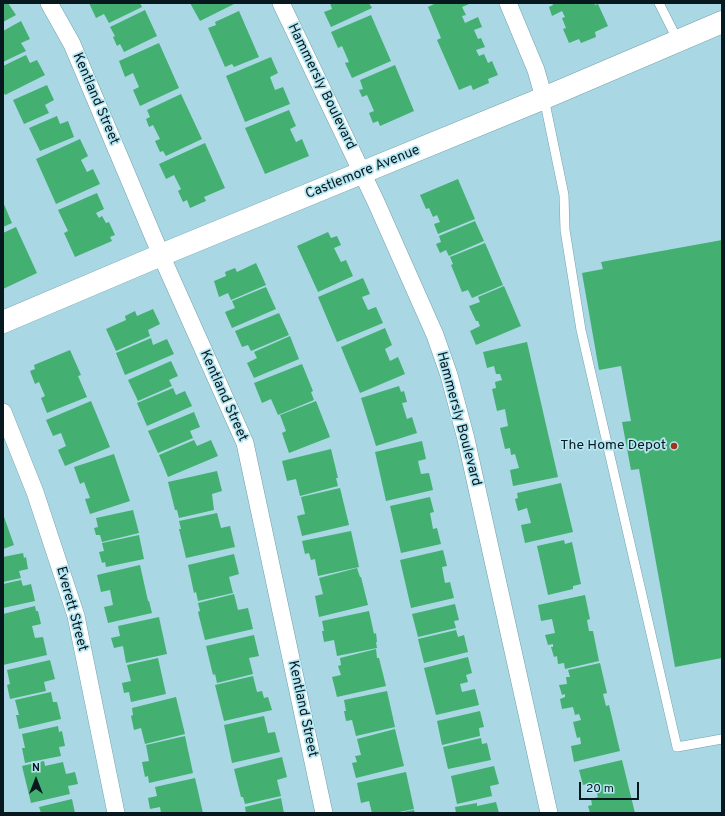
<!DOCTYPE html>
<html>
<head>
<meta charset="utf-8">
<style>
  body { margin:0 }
  #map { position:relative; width:725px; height:816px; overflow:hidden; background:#a9d8e4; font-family:Overpass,sans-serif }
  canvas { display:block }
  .frame { position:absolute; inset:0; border:4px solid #07191e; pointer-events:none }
  .north { position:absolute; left:16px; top:760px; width:40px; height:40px; -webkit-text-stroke:3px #b6e6f2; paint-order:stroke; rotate:0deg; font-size:11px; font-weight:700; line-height:16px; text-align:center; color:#07191e }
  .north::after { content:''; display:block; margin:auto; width:14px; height:18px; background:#07191e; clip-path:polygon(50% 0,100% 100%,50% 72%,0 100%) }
  .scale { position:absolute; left:579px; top:782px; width:60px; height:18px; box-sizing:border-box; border:2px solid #07191e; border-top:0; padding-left:5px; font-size:12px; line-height:14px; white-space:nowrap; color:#07191e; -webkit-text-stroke:3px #b6e6f2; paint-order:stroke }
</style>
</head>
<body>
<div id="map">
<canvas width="725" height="816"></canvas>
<div class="frame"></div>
<div class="north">N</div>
<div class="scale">20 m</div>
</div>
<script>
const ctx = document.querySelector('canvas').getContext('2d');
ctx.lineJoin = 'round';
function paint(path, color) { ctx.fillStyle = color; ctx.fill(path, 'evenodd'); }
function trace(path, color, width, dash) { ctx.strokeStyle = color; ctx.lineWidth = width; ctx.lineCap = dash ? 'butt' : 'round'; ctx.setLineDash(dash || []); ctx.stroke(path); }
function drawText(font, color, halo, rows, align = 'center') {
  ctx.font = font + ' Overpass,sans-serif'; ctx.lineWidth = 3.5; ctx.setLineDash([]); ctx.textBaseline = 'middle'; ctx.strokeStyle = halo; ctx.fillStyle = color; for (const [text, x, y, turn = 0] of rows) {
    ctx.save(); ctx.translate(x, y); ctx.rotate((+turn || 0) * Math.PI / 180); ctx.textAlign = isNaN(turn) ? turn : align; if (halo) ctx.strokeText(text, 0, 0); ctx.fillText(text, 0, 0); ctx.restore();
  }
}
const building = new Path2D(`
  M3,3H8L16,15L3,22Z
  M89,3H140L142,7L109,23L104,14L96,18Z
  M190,3H236L200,21Z
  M330,3H369L372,8L331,27L324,12L332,9Z
  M436,3H468L469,4L462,7L466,15L462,16L465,23L478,17L482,27L474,30L478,39L481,38L485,47L476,50L479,56L484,54L488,63L492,61L498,75L488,79L489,83L473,90L471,85L459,90L437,40L441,38L428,7Z
  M552,3H594L595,5L598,4L608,26L595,32L596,37L581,43L579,39L569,43L563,29L566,28L562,18L565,17L562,11L552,16L549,7L553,5Z
  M145,10L157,36L124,52L120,44L117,46L113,37L115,36L110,27Z
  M239,11L259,57L234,67L232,64L225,67L208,28L216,25L215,22Z
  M371,15L391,61L352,78L345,63L349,62L342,46L338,48L331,32Z
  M21,21L30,39L21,43L26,51L3,62V31Z
  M159,43L179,88L140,106L133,90L139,87L133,73L125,77L119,61Z
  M26,55L30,63L37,60L45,75L5,95L3,91V66Z
  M271,57L278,73L270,77L275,90L283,87L290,104L245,122L226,76Z
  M395,65L414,111L380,126L378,121L373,123L369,113L374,111L367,95L362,97L359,90L363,89L360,80Z
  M47,85L54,100L45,105L49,113L24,124L13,100Z
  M181,94L202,139L166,156L163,151L160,152L155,141L160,139L153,125L149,127L146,119L150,117L147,110Z
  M289,110L296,126L290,129L296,142L302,139L309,156L265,174L245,128Z
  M57,116L60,124L68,121L74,137L40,151L29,128Z
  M80,139L88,156L81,160L87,172L93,169L100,184L56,204L36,159Z
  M205,143L225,188L204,197L206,201L190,208L187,200L183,202L178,191L181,189L174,175L166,179L159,164Z
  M458,179L475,219L438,234L434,224L440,222L437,215L433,217L429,208L426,209L420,195Z
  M97,193L104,209L96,213L99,218L102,216L106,223L109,222L115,235L110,237L112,241L75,257L64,233L68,231L58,210Z
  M3,202L12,223L3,227Z
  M475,221L484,241L449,256L446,250L440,253L436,244L441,242L439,236Z
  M16,227L37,273L3,289V233Z
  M328,232L331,238L337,236L341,245L334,248L341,262L346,260L353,276L318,292L297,246Z
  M722,240V658L675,667L639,469L631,470L622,422L631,421L621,366L599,370L582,273L603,269L601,262Z
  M485,243L503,285L472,298L468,290L462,292L451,265L453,264L450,257Z
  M256,263L266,285L231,300L228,293L219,297L214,281L226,276L225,272L235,268L237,272Z
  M363,278L370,294L362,297L368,310L376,307L383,323L337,342L318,297Z
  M504,286L521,326L476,345L470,331L480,326L478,321H476L469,306L480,302L478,297Z
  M266,287L276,309L232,328L225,312L235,308L232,301Z
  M153,309L160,324L148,330L150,336L116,351L106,329L126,320L125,316L135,311L137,316Z
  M279,313L289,335L251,351L248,345L242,347L235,331Z
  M385,328L392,345L385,349L390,361L398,357L405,374L360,393L341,347Z
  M290,336L299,359L254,378L247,363L257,358L254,352Z
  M151,338L153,345L167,339L174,354L125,375L116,353Z
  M527,342L558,477L513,486L510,470L519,468L515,454L511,455L510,448L505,449L500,428L508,426L505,409L497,411L492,389L496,388L495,382L502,380L500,374H496L494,366L487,368L483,352Z
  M70,350L81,375L78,376L87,397L47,413L41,398L45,396L39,382L35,384L30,371L35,369L34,365Z
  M171,361L178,376L169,380L172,386L138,401L128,380Z
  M302,364L313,391L311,392L314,400L278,415L271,399L262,403L254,383Z
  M399,386L401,392L404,391L407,402L402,403L407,419L412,417L417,433L376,446L361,398Z
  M173,388L176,395L185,391L192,406L147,426L137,403Z
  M91,401L110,447L65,466L58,450L66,446L61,433L53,436L46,420Z
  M316,401L330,437L289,453L282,433L286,431L280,415Z
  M194,412L200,427L190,431L193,438L158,453L148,431Z
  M194,440L197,446L211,440L218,456L168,477L159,455Z
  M422,441L426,459L418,461L421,474L429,473L433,490L386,501L375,452Z
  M331,449L338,478H336L338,486L300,496L296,479L287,481L282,461Z
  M114,454L130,501L90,514L85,499L90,498L84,482L80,484L74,467Z
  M217,471L222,491L212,494L214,510L179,518L177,510H175L168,482Z
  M561,483L573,532L525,543L521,525L531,523L527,508L518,511L515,499L518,498L517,493Z
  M340,488L349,525L302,536L297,516L305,514L301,497Z
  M430,497L434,512L430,513L433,529L437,528L441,544L401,553L390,506Z
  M133,510L139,533L102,542L100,535H96L94,528L98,527L96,518Z
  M217,513L221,528L230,526L235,547L186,558L179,529H181L179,521Z
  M3,514L14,545L3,549Z
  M351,531L359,567L318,576L315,559L311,560L309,553L305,554L302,541Z
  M139,535L144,559L106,567L105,562L102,563L99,552L104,551L102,543Z
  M564,540L565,544L572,542L581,584L573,586V589L548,595L537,546Z
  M443,550L447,566L442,567L445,583L450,582L454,598L411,608L400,560Z
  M23,553L24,558L26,557L28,569L19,571L21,578L3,582V557Z
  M234,554L239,574L229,577L233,593L198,601L196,592L194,593L188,565Z
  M140,565L148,601H149L152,613L108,623L104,607L113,605L110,590L101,592L97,575Z
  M357,568L360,577H361L368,605L319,617L315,596L323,594L319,578Z
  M21,580L23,586L31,584L35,601L3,608V584Z
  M234,594L238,610L248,608L253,629L205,640L198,612L200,611L198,603Z
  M585,595L590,619L587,620L589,631H593L599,661L565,669L564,663L558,664L557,656L554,657L551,647H553V644L548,645L545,635L555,633L552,619L541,621L538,605Z
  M455,604L459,620L454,621L456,628L418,637L412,614Z
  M35,606L36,611H38L41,624L32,626L35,638L43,637L47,655L3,665V614Z
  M369,611L374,634L376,633L377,642H376L377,648L337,656L334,640L324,642L322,631H324L322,621Z
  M159,617L167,654L126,663L123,646L114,648L111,638L120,636L118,626Z
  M456,630L458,637L464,635L468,652L424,663L418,639Z
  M254,635L259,656L249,658L253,674L217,683L215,674L213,675L206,646Z
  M376,649L377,658H379L386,686L337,697L332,677L341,675L338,666L341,665L340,658Z
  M468,657L472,673L466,675L468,682L460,684L462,692L475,689L479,705L436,715L424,668Z
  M158,658L166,694L131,702L129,692L124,693L122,683L131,681L127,665Z
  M50,660L55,679L44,682L46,691L10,699L7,685L10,684L7,670Z
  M600,663L607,693L603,694L606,706L609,705L620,751L574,762L571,746L581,744L580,737L577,738L573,722L581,720L579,714L575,715L573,707L562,709L560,699L565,697V694L562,695L559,685L567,684L566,677H570L568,670Z
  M253,676L257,692L262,691L264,698L268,697L272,710L224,721L215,685Z
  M387,691L395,727L356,736L352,720L346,721L344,711H346L344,700Z
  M51,692L53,702H57L61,719L19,729L16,715H19L15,700Z
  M176,697L185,734L145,744L141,728L134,730L131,716L133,715L132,708Z
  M480,711L484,727L479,728L480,736L442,745L437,721Z
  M264,716L268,733L275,732L280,752L232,763L224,725Z
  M58,726L59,732L62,731L65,746L59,747L61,756L25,763L22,748H25L22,734Z
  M395,729L404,766L356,778L352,763L357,762L355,756L361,755L357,739Z
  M185,736L193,773L149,783L148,776L145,777L142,762L149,761L146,745Z
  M481,738L482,744L487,743L491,760L448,769L443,747Z
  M282,757L287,777L277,780L281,796L245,804L243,797H241L234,769Z
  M622,760L635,813H590L588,806L592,805L591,799L598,797L596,791L593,792L591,783L583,785L579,770Z
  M44,761L45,766L63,762L66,774L75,772L78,784L68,786L70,794L31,803L22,766Z
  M494,766L499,784L490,786L492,796L457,804L451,776Z
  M406,772L414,809L394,813H372L369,801L361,803L357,783Z
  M195,778L203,813H161L160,807L150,809L148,798L157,796L155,787Z
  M281,798L284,813H246L245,807Z
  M72,799L75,813H41L39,807Z
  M496,802L499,813H456L455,807L477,803V806Z
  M414,810L415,813H403V812Z`);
const service = new Path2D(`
  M659,3L678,41
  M544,98L564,195L565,230L581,330L677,747L722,739`);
const minor = new Path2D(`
  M49,3L72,44L161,255L245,443L324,813
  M281,3L376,202L435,335L449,375L466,439L549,813
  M508,3L536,70L544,98
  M3,412L35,492L76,616L116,813`);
const tertiary = new Path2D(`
  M3,322L161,255L544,98L722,22`);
const markers = [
  [674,446,4,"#9e361c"]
];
const streetNames = [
  ["Hammersly Boulevard",321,87,64],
  ["Kentland Street",95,99,67],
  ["Castlemore Avenue",363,173,-22],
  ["Kentland Street",223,396,66],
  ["Hammersly Boulevard",458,419,75],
  ["Everett Street",71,609,75],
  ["Kentland Street",302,709,78]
];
const poiNames = [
  ["The Home Depot",666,446]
];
paint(building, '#43af71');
trace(service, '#72a0ab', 10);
trace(minor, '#72a0ab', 18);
trace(tertiary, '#72a0ab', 23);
trace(service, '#fff', 9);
trace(minor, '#fff', 17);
trace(tertiary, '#fff', 22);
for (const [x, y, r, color] of markers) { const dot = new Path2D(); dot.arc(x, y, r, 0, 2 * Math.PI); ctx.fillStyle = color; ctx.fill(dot); trace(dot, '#b6e6f2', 1.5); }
drawText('14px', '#07191e', '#b6e6f2', streetNames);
drawText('14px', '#07191e', '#b6e6f2', poiNames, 'right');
</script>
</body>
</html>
